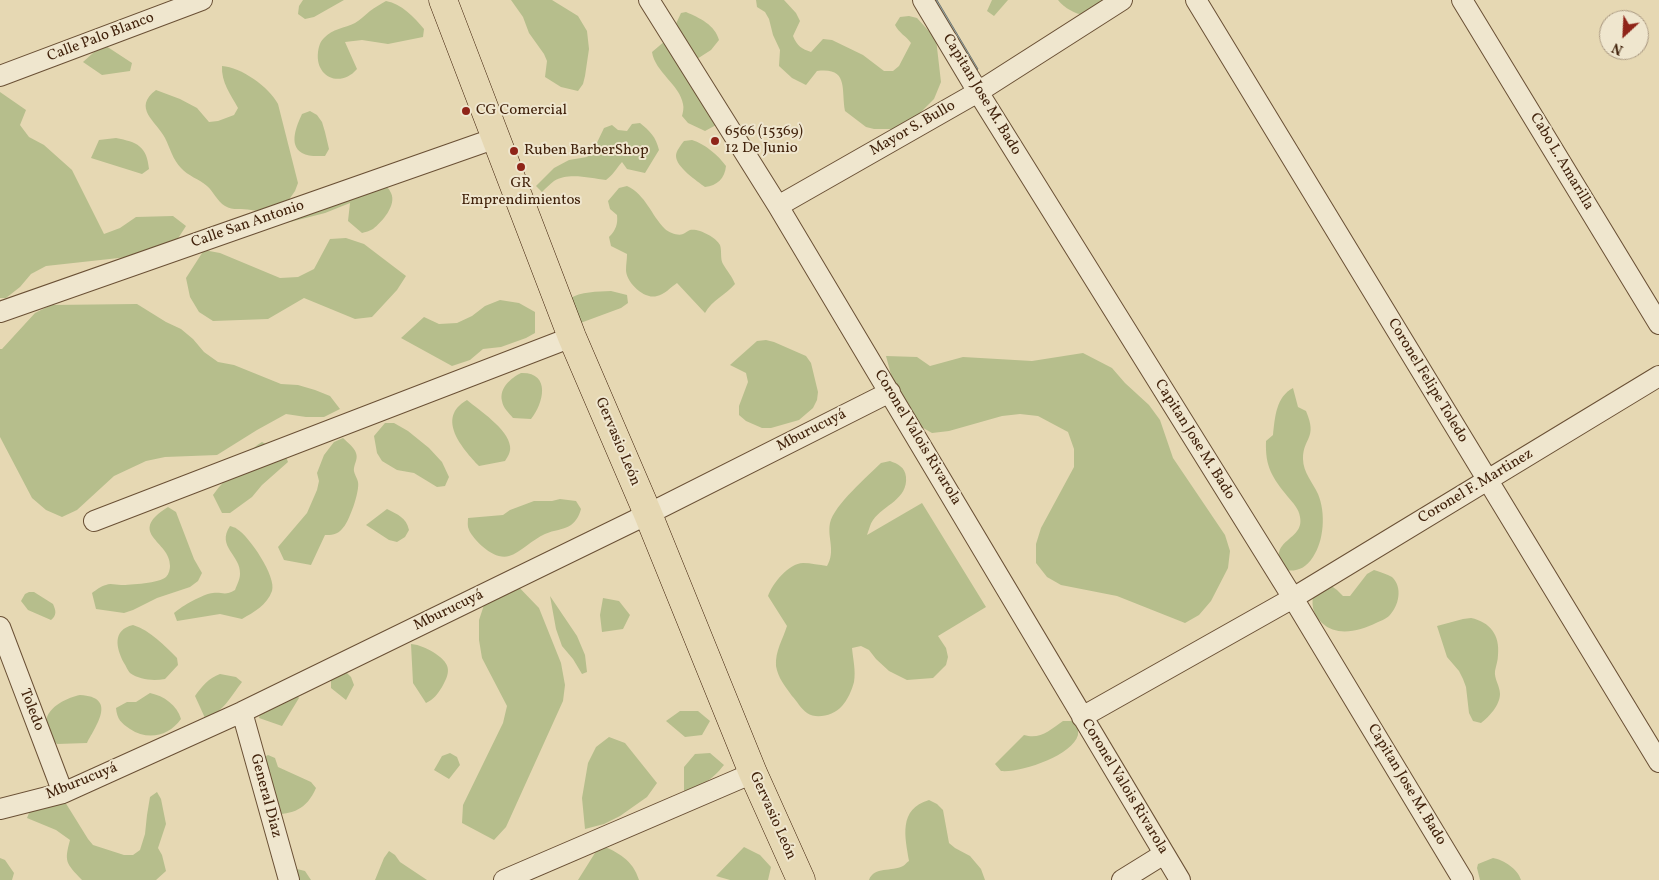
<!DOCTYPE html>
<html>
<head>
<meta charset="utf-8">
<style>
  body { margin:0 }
  #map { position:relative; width:1659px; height:880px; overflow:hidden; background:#e6d8b3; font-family:Vollkorn,serif }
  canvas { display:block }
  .north { position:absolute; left:1599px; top:10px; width:50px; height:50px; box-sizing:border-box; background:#efe6ce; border:1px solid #a99880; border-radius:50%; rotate:205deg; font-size:14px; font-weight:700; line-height:20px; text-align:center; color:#41220b }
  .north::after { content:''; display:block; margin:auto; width:18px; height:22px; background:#8f2418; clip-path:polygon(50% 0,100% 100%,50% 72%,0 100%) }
</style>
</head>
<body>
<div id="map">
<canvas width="1659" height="880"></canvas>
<div class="north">N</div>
</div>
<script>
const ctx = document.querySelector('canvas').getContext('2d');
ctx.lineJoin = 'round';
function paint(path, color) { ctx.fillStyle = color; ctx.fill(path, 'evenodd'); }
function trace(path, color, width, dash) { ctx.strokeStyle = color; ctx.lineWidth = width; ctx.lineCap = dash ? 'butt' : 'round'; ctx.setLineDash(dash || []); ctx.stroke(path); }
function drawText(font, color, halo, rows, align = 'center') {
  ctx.font = font + ' Vollkorn,serif'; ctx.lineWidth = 4; ctx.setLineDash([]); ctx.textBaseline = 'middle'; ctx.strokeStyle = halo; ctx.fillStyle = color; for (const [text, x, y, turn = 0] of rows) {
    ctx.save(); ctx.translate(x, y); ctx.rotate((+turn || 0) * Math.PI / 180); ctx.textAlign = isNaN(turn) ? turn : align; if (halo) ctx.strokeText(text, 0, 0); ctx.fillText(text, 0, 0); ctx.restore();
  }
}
const green = new Path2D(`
  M303,0H344L314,17L305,19L298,14L299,6Z
  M511,0H552L578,16L587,31L589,49L585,76L583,84L578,91L561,87L545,77L547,61L544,54L529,33L523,17Z
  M756,0H784L796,13L800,21L793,36C797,46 802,49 811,52L823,39L832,40L863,55L884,71H893L899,66L911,43C906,36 899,33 895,25L900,17L909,16L917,18L936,39L941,82L934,99L914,119L899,128L891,129H874L866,127L845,111C841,89 849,67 817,71L806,85L792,78L779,66L780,50L773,35L769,19L765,12L757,7Z
  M992,0H1008L994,16L987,11Z
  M1058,0H1112C1097,9 1088,21 1070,10C1065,7 1062,5 1058,0Z
  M386,1C402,4 414,17 424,29L423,37L388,44L362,40L345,42L357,69C341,88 315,78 318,52C319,46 320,42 324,38C332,29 345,28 355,23C360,20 365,15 370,11C375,7 381,4 386,1Z
  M686,12C700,18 715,25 719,40L711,50L697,59L674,28L681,13Z
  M665,41L717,90C726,103 722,109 718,124L705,131L688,123L682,116C683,112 684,108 683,104C680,85 655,72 652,52Z
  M103,44L132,63L130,71L102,75L83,62Z
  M222,66C241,67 269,87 278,104L298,183L295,191L277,217C269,215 260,211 251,210C242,208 233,211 225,206C217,201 213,191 207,186C199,179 188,176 181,168C173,160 170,148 165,138C156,121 132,108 156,90L180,99L197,108L209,122L218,121L234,115L238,108C231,95 221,82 222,66Z
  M0,92L26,110L20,125L29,137L44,145L72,170L104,234L120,228L136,217L173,216L186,226L177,240L146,255L46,266L31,274L20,287L6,298H0Z
  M310,111L317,115L322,122L325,132L329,149L325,156C318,156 308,157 302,153C288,145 297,125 302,114Z
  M640,123C650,131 656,137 659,150L645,173L627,169L622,162C616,169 613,175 606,180C590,178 568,172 554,181C550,184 546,188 542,192L536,186L554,168L569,160L587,157L593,151L604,128L612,125L618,130L627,131L632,124Z
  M116,138C137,142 147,146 149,169L142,174L91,158L99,140Z
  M692,140C705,144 718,155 726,166C725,178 717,186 705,187C697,181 676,167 676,156C676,151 681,145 684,141Z
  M380,181C385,185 389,188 391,193C397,205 382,222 373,229C370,231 365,232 362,233L348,221L350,203L325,213L286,223V215Z
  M627,186C646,195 651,215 665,229C670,233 678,236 683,234C686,233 687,231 690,230C698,228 716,237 720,245C722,251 720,259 723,264C727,271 732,276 735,284C726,295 712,300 705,313L677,283C671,287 664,295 657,296C644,300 626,282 626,270C626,264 627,260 627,254L611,246L609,237C616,230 618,224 617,215L610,209L608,201L619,188Z
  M346,238L364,244L406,276L397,290L372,317L355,319L304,298L268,319L213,321L199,312L190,297L186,278L204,250L220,253L280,278L298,277L314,269L330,239Z
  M611,291L627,295L628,303L621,308L575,325L569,299C581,291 597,292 611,291Z
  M500,300L519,303L535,312V333L526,338L501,347L483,349L470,360L452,366L401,338L424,317L439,324L457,323L472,316L485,306Z
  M137,304L166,322L181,329L193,339L204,352L218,362L234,365L281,384L298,385L315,390L330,396L340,409L324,417H306L286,414L257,430L217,455L165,457L146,461L114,476L77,510L62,517L46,510L32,498L0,437V349H2L35,313L51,305Z
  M766,340L774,342L806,356L811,363L818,392L817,400L813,408L799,420L771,428H762L746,421L739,415V406L748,382L746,373L730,365L757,341Z
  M1083,353L1112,368L1125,383L1149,405L1160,420L1173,458L1225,535L1230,551L1228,568L1211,601L1199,615L1185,623L1117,596L1061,585L1047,577L1036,563V544L1041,528L1074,467V449L1068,432L1038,416L1020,414L1002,416L949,431L932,433L918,425L897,397L886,356L917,357L930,366L963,357L1032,361Z
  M521,373C551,372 544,403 531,419L513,418C509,413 503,408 502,401C499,388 511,378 521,373Z
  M1293,388L1298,407L1306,411C1318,439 1303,437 1303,459C1303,472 1313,483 1318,494C1326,513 1324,541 1313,557C1305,569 1297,572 1283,570C1266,539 1305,541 1300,517C1299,509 1293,503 1288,497C1272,477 1265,467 1266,441L1273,435C1275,417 1276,397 1293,388Z
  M467,400C479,410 508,429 510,446C511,452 508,456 505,461L479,466C463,449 435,418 467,400Z
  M385,423H394L408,431L429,448L442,462L449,477L445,486L437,487L414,473L397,470L382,461L377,453L374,436Z
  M343,438C347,442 354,447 356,453C358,459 355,462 354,468C353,473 357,477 358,482C360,491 349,523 342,529C337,535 331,535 325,535L311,565L284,560L278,547L307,513L317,490L319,481L317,473L324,455L334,442Z
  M262,442L285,454L288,462L262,485L252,497L230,513H222L213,495C220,485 228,477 237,468C245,458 251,448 262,442Z
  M890,461C898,464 905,467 906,477C908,499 884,505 873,520C870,524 869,530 867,535L922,503L986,607L938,636L946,648L948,657L946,665L933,678L907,680L889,671L876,659L869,650L861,646L852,648C853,659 856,671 854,682C852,690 847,701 842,706C834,715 817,720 807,713C801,709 797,701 792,696C785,686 778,678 776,666C775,651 783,639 787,626L768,596C772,584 789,563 803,563C811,563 819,565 827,566C836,551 827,538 830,523C834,505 868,476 881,463Z
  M560,499L576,501L581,509C579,516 577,520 571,525C563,530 554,530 545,534C533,539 520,553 509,556C495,561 474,541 469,530C467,526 468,522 468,518L503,515L510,510L534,501H552Z
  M168,507L176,512L194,559L202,573L198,581L190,587L157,598L133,610L124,613L96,609L92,593C96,590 101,586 106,585C110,583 116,585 121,585C130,585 160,583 166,577C169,574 170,569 170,566C171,541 125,534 168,507Z
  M387,509C398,515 406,517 409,530L405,537L397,542L389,540L366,525Z
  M230,526C232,527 235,527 237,529C249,536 277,577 272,591C267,605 254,612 242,619L220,614L177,621L174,613C182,606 203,594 213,593C223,592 225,596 235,590C237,585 240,579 240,574C241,555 216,547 230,526Z
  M1374,570C1380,572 1387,574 1392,577C1403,587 1399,606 1389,616C1386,619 1380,621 1376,623C1359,631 1337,637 1322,623C1312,614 1311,603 1314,591L1330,585L1337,590L1343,596H1350L1367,574Z
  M512,580L539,608L561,663L565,685L563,701L506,827L494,840L462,823L463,805L503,723L507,706L482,658L479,640V620L485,602Z
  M29,592H34L53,604C56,611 57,615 51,620L28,610L21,601L25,594Z
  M550,596L577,636L585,655L587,672L582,674L573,659L562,646L556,629Z
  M603,598L619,601L630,615L623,629L602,632L600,615Z
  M1471,618C1490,622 1500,635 1498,655C1498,660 1496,666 1495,671C1494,679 1500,686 1500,694C1500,705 1489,717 1481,723L1473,721L1469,713L1466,687L1463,679L1459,671L1447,657L1437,626L1463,619Z
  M133,625C151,631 164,645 177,658L178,665L165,679C153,681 140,680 130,673C128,671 126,666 124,663C116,648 112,630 133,625Z
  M411,644C420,645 426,648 433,652C450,663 452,670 442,687C437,695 434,699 426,703L413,683Z
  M345,671L351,677L354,685L346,700L331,688V680L336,673Z
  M220,674L236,677L242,682C232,695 222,714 205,718L195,696C202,686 209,678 220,674Z
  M294,690L299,698L282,726L259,718L261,709Z
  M150,693C164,696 177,705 181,719C169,736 148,741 130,729C121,723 117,719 116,708L127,702H136Z
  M80,695C117,697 97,724 87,743L57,744C32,720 54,701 80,695Z
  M680,711H698L710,721L702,735L685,737L666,721Z
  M1063,721H1072L1078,727C1078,727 1078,734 1078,735C1072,756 1020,773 1001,771L995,764L1024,735C1040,740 1050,730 1063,721Z
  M609,737L625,743L657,783L647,797L620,816L604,824L585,829L582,798L588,763L596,747Z
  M450,753L457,757L460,765L449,779L434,770L442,756Z
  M710,753L724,765C711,781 704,784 684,791V767L695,754Z
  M268,755L275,758L278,767L311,782L316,788C305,813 289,815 264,814L261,759Z
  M57,789L88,839L93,845L124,855H133L140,850L145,834L147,815L150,797L157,792L161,799L166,824L158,848L162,855L166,871L156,880H82C66,863 64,862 70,840L56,830L27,818L35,798Z
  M929,800L937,804L943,810L949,843L955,848L970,856L981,869L985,880H869C874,866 892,872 903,866C905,865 907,862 909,861C905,837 898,809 929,800Z
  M600,845C618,852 633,860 639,880H578Z
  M744,847L760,855L771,867L768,880H730L716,876Z
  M389,851L395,855L400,862L427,880H375L384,858Z
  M0,858L5,860L14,873L12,880H0Z
  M1493,858C1504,860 1518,869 1521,880H1480L1477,868L1478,864Z
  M297,869L305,871L311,880H291Z`);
const water = new Path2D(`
  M935,0H937L978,69L977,70Z`);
const minor = new Path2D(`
  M649,0L778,206L1180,880
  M923,0L978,92L1293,598L1463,880
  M1196,0L1659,762
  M1462,0L1659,324
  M0,76L202,0
  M778,206L978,92L1122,0
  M0,312L496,138
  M94,521L572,337
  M0,627L63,793
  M242,712L289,880
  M1082,717L1293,598L1659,376
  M0,809L63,793L242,712L648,514L890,392
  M504,880L753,773
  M1122,880L1164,854`);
const primary = new Path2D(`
  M443,0L572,337L648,514L753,773L801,880`);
const markers = [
  [466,111,5,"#8f2418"],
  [715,141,5,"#8f2418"],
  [514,151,5,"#8f2418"],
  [521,167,5,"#8f2418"]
];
const streetNames = [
  ["Calle Palo Blanco",101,38,-21],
  ["Capitan Jose M. Bado",981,95,59],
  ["Mayor S. Bullo",913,129,-30],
  ["Cabo L. Amarilla",1561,162,59],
  ["Calle San Antonio",248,225,-19],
  ["Coronel Felipe Toledo",1427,381,59],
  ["Mburucuyá",812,431,-27],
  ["Coronel Valois Rivarola",917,438,59],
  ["Capitan Jose M. Bado",1194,440,58],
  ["Gervasio León",617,442,67],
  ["Coronel F. Martinez",1476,487,-31],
  ["Mburucuyá",449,611,-26],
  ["Toledo",31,710,69],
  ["Mburucuyá",82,782,-22],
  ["Capitan Jose M. Bado",1406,785,59],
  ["Coronel Valois Rivarola",1124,787,59],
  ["General Diaz",265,796,75],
  ["Gervasio León",772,816,66]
];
const poiNames = [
  ["CG Comercial",476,111],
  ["6566 (15369)",725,132],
  ["12 De Junio",725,149],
  ["Ruben BarberShop",524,151],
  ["GR",521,184,"center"],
  ["Emprendimientos",521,201,"center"]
];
paint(green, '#b6be8c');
paint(water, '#9db6b9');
trace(water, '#787b73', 1);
trace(minor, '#6a5035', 22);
trace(primary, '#41220b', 29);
trace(minor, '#efe6ce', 20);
trace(primary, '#e6d8b3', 28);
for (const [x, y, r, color] of markers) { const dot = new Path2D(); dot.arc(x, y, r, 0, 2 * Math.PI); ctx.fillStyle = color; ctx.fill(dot); trace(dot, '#efe6ce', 2); }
drawText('15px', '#41220b', '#efe6ce', streetNames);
drawText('15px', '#41220b', '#efe6ce', poiNames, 'left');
</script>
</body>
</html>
